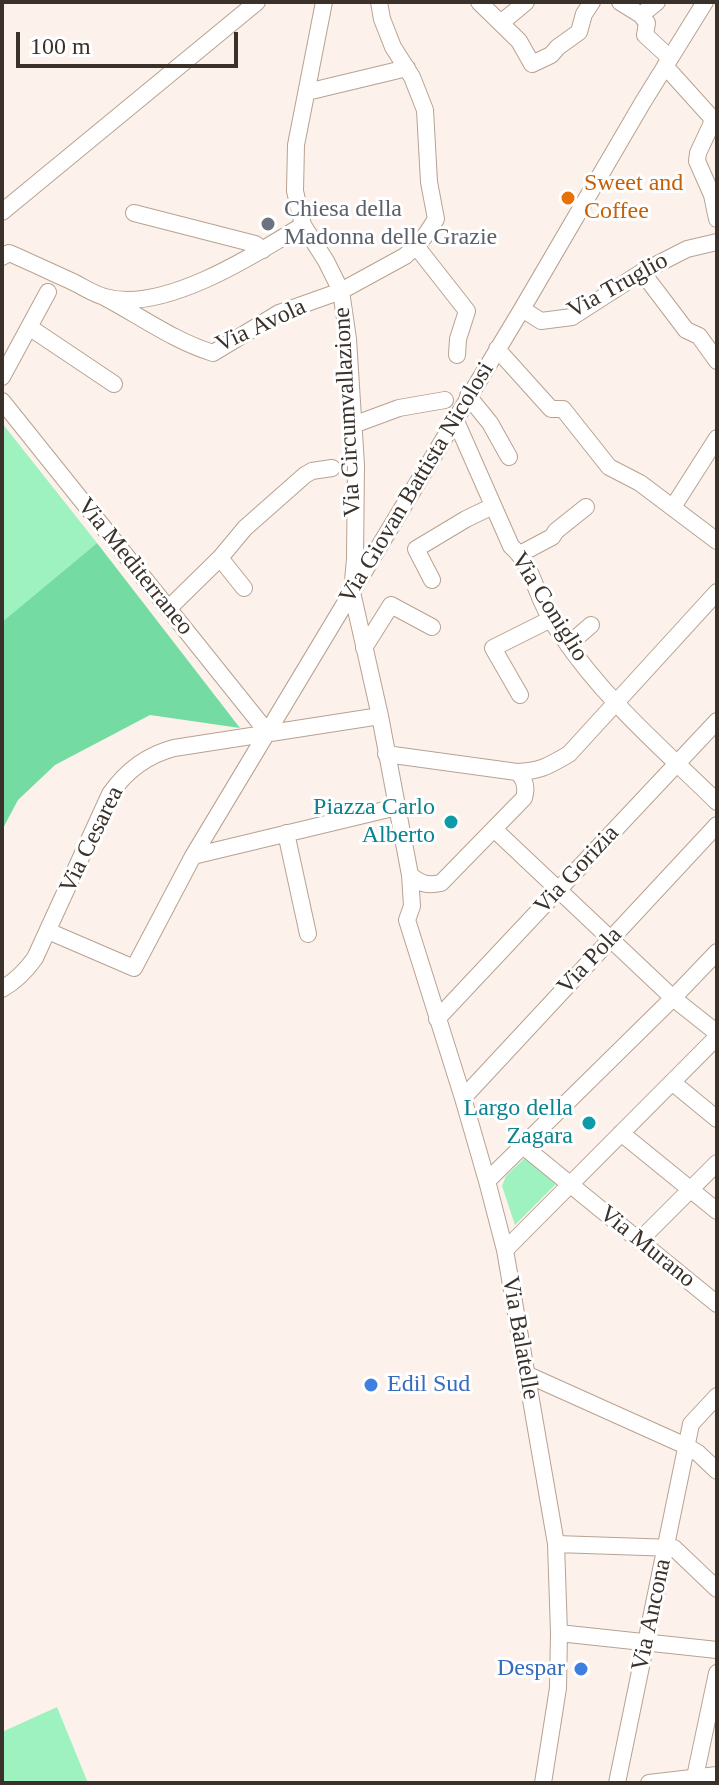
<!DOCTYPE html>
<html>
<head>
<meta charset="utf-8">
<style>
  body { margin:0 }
  #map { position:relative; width:719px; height:1785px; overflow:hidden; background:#fcf2eb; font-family:"Times New Roman",serif }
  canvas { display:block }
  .frame { position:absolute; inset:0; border:4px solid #3a312a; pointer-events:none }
  .scale { position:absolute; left:16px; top:32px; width:222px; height:36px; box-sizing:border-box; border:4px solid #3a312a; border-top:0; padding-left:10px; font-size:24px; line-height:28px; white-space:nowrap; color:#3a312a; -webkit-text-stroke:6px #fff; paint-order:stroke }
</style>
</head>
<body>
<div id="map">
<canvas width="719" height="1785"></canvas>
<div class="frame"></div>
<div class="scale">100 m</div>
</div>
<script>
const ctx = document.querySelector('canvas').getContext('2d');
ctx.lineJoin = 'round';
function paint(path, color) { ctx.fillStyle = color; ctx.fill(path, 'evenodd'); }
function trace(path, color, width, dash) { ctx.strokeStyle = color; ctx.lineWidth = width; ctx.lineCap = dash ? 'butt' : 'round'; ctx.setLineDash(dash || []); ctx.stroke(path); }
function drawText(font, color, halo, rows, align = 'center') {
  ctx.font = font + ' "Times New Roman",serif'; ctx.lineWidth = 6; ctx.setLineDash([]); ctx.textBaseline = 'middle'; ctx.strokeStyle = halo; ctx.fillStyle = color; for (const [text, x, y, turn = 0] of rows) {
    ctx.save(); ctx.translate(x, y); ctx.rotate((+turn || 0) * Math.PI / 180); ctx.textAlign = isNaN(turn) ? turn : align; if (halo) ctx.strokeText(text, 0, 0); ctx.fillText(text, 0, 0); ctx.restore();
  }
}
const green = new Path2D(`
  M2,423L97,543L2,622Z
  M525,1158L556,1184L515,1225L502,1186L506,1176Z
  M57,1707L88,1783H2V1732Z`);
const forest = new Path2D(`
  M97,543L240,728L150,715L55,765L18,800L2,830V622Z`);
const minor = new Path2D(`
  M324,2L296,145L295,191L303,225L326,261L341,291L348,339L356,465L355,559L352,592L380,716L410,875L412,906L407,920L463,1098L487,1181L505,1250L556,1544L559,1633L558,1688L543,1783
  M379,2L382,19L393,47L412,77L425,110L429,182L436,219L425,236L416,246L467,311L458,339L457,355
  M479,2L519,41L532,64L551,55L558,47L579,32L584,14L592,2
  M620,2L641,15L647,23L645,35L670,58
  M641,15L657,2
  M502,22L526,2
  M665,66L711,117L712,123L698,153L697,161L712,195L717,219
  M307,92L407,68
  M2,212L257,2
  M134,213L255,244L263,250
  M2,257L9,253C30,262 51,272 71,281C82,286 93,294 105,297C162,314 255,255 303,225
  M642,272L686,330L699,336L717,361
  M104,297C140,316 174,341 213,353L279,313L341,291L405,256L416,246
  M522,309L541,321L572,317L642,272L687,249L717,242
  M29,327L114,384
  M497,349L551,409H563L609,467L640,483L717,541
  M2,377L48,292
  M468,396L490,423L509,457
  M2,401L268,733
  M455,419L511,546C530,563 533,583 543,604C548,615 555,627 562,636C604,699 663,749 717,802
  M353,425L399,408L445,400
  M673,507L717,438
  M520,554L552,537L556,531L586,507
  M220,558L244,588
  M432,580L416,549L466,519L493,506
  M168,609L220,558L245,528L305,475L312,471L332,468
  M568,645L591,625
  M364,648L391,605L432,627
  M520,695L493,648L551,619
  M386,754L517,772C525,779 527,788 524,798L441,883C427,886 421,884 410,875
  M517,772C541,771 548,766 569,754L717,592
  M494,829L673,998L717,1033
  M286,833L308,934
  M193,856L397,807
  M48,931L134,968L193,856L522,309L643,102L705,2
  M2,989C16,981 25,972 35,958L110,794C126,771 147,755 174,748L380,716
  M437,1019L717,721
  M672,1082L717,1119
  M463,1098L717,825
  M621,1133L717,1211
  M523,1146L717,1304
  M487,1181L673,998L717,952
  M639,1241L717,1163
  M505,1250L717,1037
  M528,1375L686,1446L698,1453L717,1471
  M556,1544L674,1548L717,1589
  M559,1633L717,1650
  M617,1783L691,1424L717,1396
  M649,1783L717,1775
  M697,1783L695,1777L717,1673`);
const markers = [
  [568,198,8,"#e8710a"],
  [268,224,8,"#6b7280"],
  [451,822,8,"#0f9aa8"],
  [589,1123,8,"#0f9aa8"],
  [371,1385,8,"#3f7fe0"],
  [581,1669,8,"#3f7fe0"]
];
const foodNames = [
  ["Sweet and",584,184],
  ["Coffee",584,212]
];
const worshipNames = [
  ["Chiesa della",284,210],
  ["Madonna delle Grazie",284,238]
];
const streetNames = [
  ["Via Truglio",618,286,-29],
  ["Via Avola",261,326,-25],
  ["Via Circumvallazione",348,412,-93],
  ["Via Giovan Battista Nicolosi",417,483,-59],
  ["Via Mediterraneo",135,567,51],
  ["Via Coniglio",549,607,58],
  ["Via Cesarea",92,840,-64],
  ["Via Gorizia",577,870,-47],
  ["Via Pola",590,961,-47],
  ["Via Murano",647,1247,39],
  ["Via Balatelle",520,1338,80],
  ["Via Ancona",652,1615,-78]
];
const cultureNames = [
  ["Piazza Carlo",435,808],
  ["Alberto",435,836],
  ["Largo della",573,1109],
  ["Zagara",573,1137]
];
const shopNames = [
  ["Edil Sud",387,1385],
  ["Despar",565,1669,"right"]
];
paint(green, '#9df2c0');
paint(forest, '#74dca2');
trace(minor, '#b8a291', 18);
trace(minor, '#fff', 16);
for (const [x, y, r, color] of markers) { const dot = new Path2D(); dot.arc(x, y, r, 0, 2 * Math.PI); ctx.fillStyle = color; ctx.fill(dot); trace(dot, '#fff', 3); }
drawText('24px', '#c56008', '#fff', foodNames, 'left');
drawText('24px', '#5b616d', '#fff', worshipNames, 'left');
drawText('24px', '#3a312a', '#fff', streetNames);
drawText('24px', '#0d838f', '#fff', cultureNames, 'right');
drawText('24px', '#366cbe', '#fff', shopNames, 'left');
</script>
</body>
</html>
